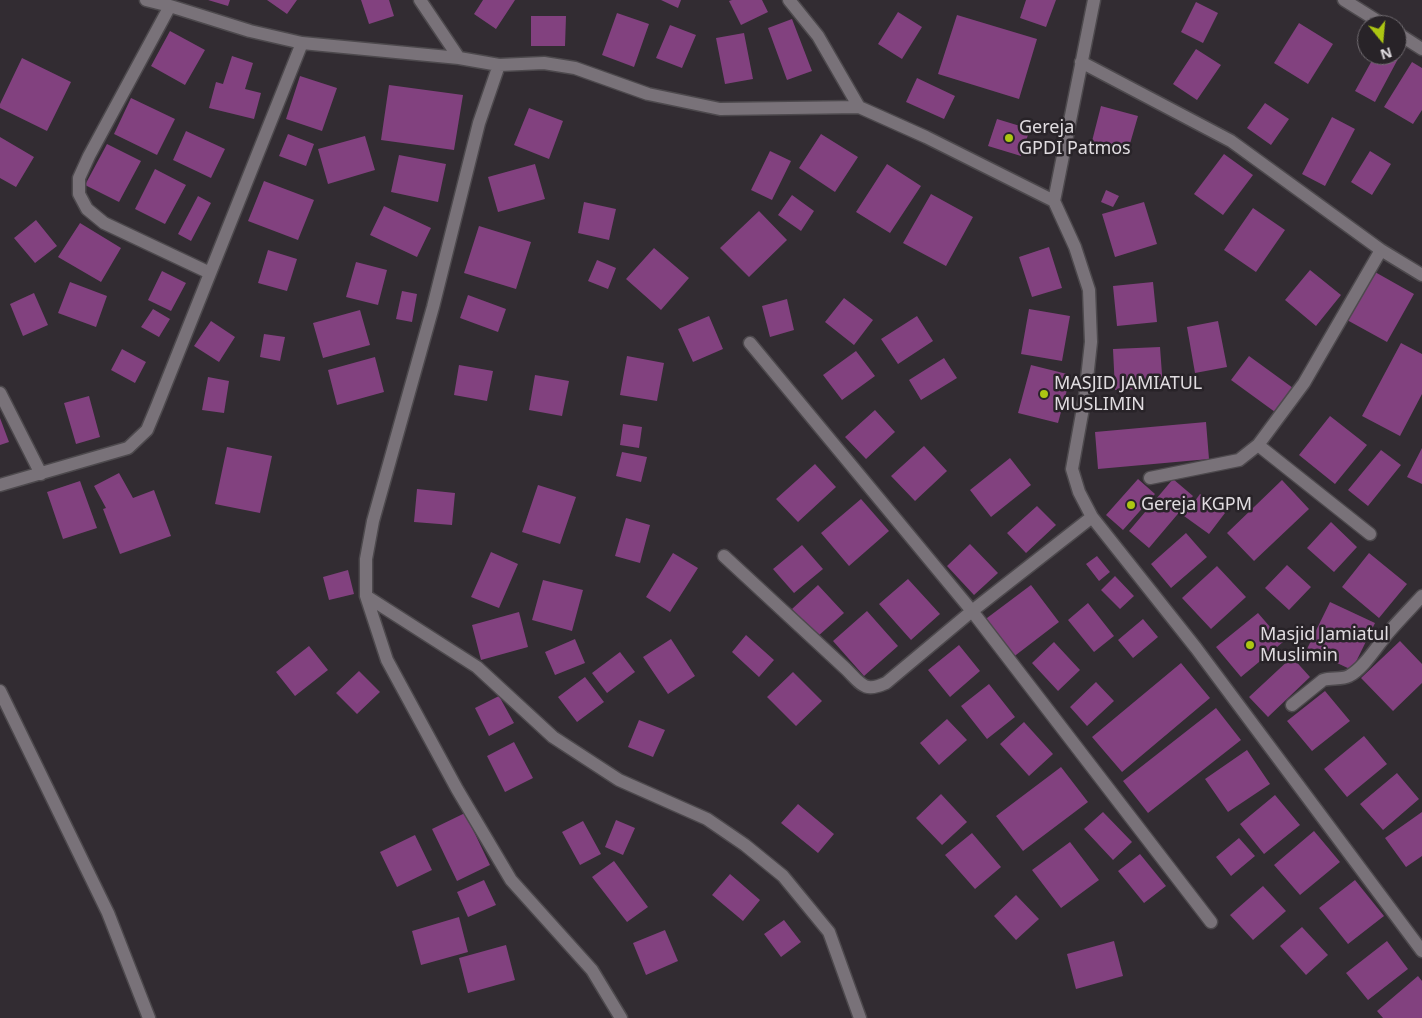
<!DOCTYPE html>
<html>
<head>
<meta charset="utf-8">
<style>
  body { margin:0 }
  #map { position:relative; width:1422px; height:1018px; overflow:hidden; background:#322c32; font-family:"Noto Sans",sans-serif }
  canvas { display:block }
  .north { position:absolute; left:1357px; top:15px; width:50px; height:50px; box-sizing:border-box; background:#282328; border:1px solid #726d72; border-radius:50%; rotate:163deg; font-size:14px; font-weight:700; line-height:20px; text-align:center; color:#e0dce0 }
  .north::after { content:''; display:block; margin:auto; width:18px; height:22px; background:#acc612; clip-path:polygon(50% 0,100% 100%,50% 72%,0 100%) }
</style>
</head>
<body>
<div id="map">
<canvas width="1422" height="1018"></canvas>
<div class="north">N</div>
</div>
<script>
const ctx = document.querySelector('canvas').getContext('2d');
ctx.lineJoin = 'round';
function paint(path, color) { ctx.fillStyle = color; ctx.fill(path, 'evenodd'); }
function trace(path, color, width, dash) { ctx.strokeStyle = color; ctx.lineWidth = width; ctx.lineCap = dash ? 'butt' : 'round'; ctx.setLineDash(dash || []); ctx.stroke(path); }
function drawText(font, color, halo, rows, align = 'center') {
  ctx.font = font + ' "Noto Sans",sans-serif'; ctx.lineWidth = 5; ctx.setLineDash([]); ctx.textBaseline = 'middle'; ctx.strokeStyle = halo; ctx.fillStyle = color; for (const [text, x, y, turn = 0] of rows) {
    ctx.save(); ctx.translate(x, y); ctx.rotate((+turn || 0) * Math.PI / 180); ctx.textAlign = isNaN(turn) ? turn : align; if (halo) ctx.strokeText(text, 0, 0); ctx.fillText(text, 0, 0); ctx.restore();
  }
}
const building = new Path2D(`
  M208,0H230L228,6Z
  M267,0H297L287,14Z
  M361,0H389L394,16L369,24Z
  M483,0H515L496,29L474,14Z
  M661,0H681L678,8Z
  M732,0H762L768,12L741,25L729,1Z
  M1026,0H1056L1046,27L1020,18Z
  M1196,2L1218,13L1203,43L1181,32Z
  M898,12L922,27L902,59L878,44Z
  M617,13L649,24L634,67L602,55Z
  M957,15L1037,39L1019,99L938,74Z
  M531,16H566L565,46H531Z
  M792,19L812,71L787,80L768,28Z
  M1299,23L1333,44L1308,84L1274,63Z
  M670,25L696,35L682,68L656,58Z
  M170,31L205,50L185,85L151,66Z
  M744,33L753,79L725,84L716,38Z
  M1196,49L1221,65L1197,100L1173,84Z
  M1375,55H1395L1399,57L1375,102L1355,91Z
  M232,56L253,63L245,89L261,93L254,119L209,108L216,82L223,84Z
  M22,58L71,82L47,131L0,108V104Z
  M1412,62L1422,68V110L1413,124L1384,107Z
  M300,76L337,88L322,131L286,119Z
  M917,78L955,96L944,119L906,102Z
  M389,85L463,95L454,150L381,140Z
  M131,98L175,119L157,155L114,134Z
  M1265,103L1289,119L1271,145L1247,128Z
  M1101,106L1138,116L1127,154L1091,145Z
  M529,108L563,121L549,159L514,145Z
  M1332,117L1355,129L1325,186L1302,174Z
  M997,119L1030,129L1021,156L988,146Z
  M186,131L225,149L211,178L173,160Z
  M288,134L314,144L306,166L279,156Z
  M821,134L858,157L835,192L799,168Z
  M365,136L375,170L328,184L318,149Z
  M0,137L34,157L16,187L0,178Z
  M107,144L141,161L119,202L85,185Z
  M770,151L791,161L772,200L751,190Z
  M1370,151L1391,164L1372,195L1351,182Z
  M1224,154L1253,175L1223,215L1194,194Z
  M399,155L446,164L438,202L391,192Z
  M535,164L545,199L498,212L488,177Z
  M887,164L921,186L890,233L856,212Z
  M155,169L186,185L165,224L135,209Z
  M264,181L314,200L298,240L248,221Z
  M1106,190L1119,196L1113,207L1101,202Z
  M931,194L973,217L946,266L903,243Z
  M792,195L814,211L801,231L778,215Z
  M198,196L211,203L191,241L178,234Z
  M584,202L616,209L609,240L578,233Z
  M1144,202L1157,244L1115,257L1102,214Z
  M384,206L431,228L417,257L370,235Z
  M1253,208L1285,230L1256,272L1224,250Z
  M759,211L787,240L749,277L720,248Z
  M36,220L57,246L35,263L14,238Z
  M80,223L121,248L101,282L58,257Z
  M479,226L531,242L516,289L464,273Z
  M1049,247L1062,288L1032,297L1019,257Z
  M654,248L689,278L661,310L626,279Z
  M268,250L297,259L287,291L258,283Z
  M597,260L616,268L608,289L588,281Z
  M356,262L387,270L378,305L346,297Z
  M1310,270L1341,295L1316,326L1285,300Z
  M162,271L186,283L171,311L148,300Z
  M1375,272L1414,294L1387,342L1347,320Z
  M70,282L107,296L96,327L58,313Z
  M1153,282L1157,322L1117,326L1113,286Z
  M402,291L417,294L412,322L396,319Z
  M34,293L48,325L23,336L10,304Z
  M468,295L506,309L498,332L460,318Z
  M844,298L873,320L854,345L825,322Z
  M787,299L794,330L770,337L762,306Z
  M153,309L170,319L159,337L141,327Z
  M1029,309L1070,316L1062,361L1021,354Z
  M360,310L370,345L323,358L313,323Z
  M709,316L723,349L693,362L678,329Z
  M917,316L933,341L898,364L881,339Z
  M211,321L235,337L219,362L194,346Z
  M1218,321L1227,367L1195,373L1187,327Z
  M264,334L285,337L280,361L260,357Z
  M1401,343L1422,354V394L1400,436L1362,416Z
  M1160,347L1163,388L1115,390L1113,349Z
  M122,349L146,362L135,383L111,370Z
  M856,351L875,376L842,400L823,375Z
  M627,356L664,363L657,401L620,395Z
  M1249,356L1293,388L1275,412L1231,380Z
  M375,357L384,392L337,405L328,370Z
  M944,358L957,378L921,400L909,380Z
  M459,365L493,371L487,401L454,395Z
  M1031,365L1071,375L1058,423L1018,413Z
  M535,375L569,381L562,416L529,410Z
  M208,377L229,381L224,413L202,410Z
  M89,396L100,437L76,444L64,403Z
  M875,410L895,432L866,459L845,437Z
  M1330,416L1367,445L1335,484L1299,455Z
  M0,418L9,442L0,445Z
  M1206,422L1209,459L1098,469L1095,432Z
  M623,424L642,427L639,448L620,445Z
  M924,446L947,471L915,501L891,476Z
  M227,447L272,456L260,513L215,504Z
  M1422,448V484L1407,477Z
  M1381,450L1401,465L1368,506L1348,490Z
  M622,452L647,457L641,482L616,476Z
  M1010,458L1031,485L991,517L970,490Z
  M815,464L836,487L798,522L776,499Z
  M119,473L133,498L154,490L171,536L120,554L103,509L106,508L94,486Z
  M1138,479L1155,494L1123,530L1106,515Z
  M1173,479L1193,496L1149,548L1129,531Z
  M1282,480L1309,509L1254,561L1227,533Z
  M80,481L97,528L63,539L47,492Z
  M538,485L576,497L560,544L522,532Z
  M417,489L455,493L452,525L414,522Z
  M1200,494L1225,513L1209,534L1184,516Z
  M861,499L889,531L849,566L821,533Z
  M1037,506L1056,525L1026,553L1007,533Z
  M626,518L650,525L640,563L615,556Z
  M1331,522L1357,547L1334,572L1307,548Z
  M1186,533L1207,557L1171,588L1151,564Z
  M970,544L998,573L974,595L947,566Z
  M802,545L823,569L794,593L773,569Z
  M491,552L518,564L499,608L471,597Z
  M673,553L698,568L670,612L646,597Z
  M1369,553L1407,584L1379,618L1342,587Z
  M1097,556L1110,572L1099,581L1086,564Z
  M1287,565L1311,587L1289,610L1265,588Z
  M1217,566L1246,597L1211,629L1182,598Z
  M348,570L354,594L329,600L323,577Z
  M1115,576L1134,596L1120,609L1101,590Z
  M908,579L940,614L911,640L879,604Z
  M543,580L583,590L572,631L532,620Z
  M818,585L844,613L817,637L792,609Z
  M1031,585L1059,622L1012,658L983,621Z
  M1330,602L1375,623L1352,670L1307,649Z
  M1088,603L1114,636L1094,652L1068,620Z
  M867,611L898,646L864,676L833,641Z
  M519,612L528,647L481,660L472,625Z
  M1258,613L1283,642L1241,677L1216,647Z
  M1143,619L1158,637L1133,658L1118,640Z
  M746,635L774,660L759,677L732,652Z
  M575,639L585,663L555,675L545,652Z
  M671,639L695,676L668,694L643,657Z
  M1400,641L1422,664V683L1393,711L1361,678Z
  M1054,642L1080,670L1058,691L1032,663Z
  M959,645L980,671L950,697L928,670Z
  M309,646L328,670L295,696L276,672Z
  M620,652L635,672L607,693L592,673Z
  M1292,657L1310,677L1268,717L1249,697Z
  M1181,663L1210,698L1122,772L1092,737Z
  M359,671L380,692L357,714L336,693Z
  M793,672L822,701L796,726L767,697Z
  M585,677L604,702L577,722L558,697Z
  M1096,682L1114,701L1087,726L1070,707Z
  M989,684L1015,717L987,739L961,706Z
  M1325,691L1350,721L1312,751L1287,721Z
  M499,696L514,723L489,736L475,708Z
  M1216,708L1241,740L1148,813L1123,781Z
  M947,719L967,740L939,765L920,743Z
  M639,720L665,730L653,757L628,747Z
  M1024,722L1053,754L1029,776L1000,744Z
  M1364,736L1387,764L1347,797L1324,769Z
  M514,742L533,778L505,792L487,756Z
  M1247,750L1270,784L1228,812L1205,779Z
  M1061,767L1088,802L1023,851L996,816Z
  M1397,773L1419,799L1383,830L1360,804Z
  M941,794L967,822L942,845L916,818Z
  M1275,795L1300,825L1264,854L1240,824Z
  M798,804L834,834L818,853L781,823Z
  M1103,812L1132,842L1113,860L1084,829Z
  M1422,812V856L1406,867L1385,838Z
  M465,813L490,865L457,881L432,829Z
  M616,820L635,828L623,855L605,847Z
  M583,821L601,854L580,865L562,832Z
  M1314,831L1340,862L1300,895L1274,865Z
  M972,833L1001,867L975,889L945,855Z
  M415,835L432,870L397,887L380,852Z
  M1239,838L1255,856L1231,876L1216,857Z
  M1070,842L1099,880L1061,908L1032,870Z
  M1140,854L1166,886L1144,903L1118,871Z
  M614,861L648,907L627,922L592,877Z
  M730,874L760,900L743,921L712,895Z
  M484,880L496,905L468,917L457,892Z
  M1355,880L1384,916L1348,944L1319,908Z
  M1263,886L1286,911L1253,940L1230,915Z
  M1016,895L1039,919L1016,940L994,916Z
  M459,917L468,952L421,965L412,931Z
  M784,920L801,942L781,957L764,934Z
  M1302,927L1328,955L1306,975L1280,946Z
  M665,930L678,961L646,975L633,943Z
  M1114,941L1123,976L1076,989L1067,954Z
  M1387,941L1408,969L1368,1000L1346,973Z
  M506,945L515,980L468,993L459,958Z
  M1418,976L1422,981V1018H1383L1377,1011Z`);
const street = new Path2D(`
  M146,0L170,6L250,31L302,43L459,58L499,65L544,63L575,68L648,94L720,109L859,107L926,137L1054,201
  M420,0L459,58
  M789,0L818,36L859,107
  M1094,0L1054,201L1075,247L1089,290L1091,342L1085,397L1072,469L1079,492L1092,517L1196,648L1422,951
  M1344,0L1384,25
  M170,6L89,156L79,178V194L87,209L104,223L210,273
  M1397,33L1422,49
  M1081,62L1231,141L1381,250L1422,275
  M499,65L479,123L433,307L373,521L366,559V596L387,660L457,789L511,880L592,970L621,1018
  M750,343L972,611L1211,922
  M0,393L41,474
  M1258,445L1370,534
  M1150,478L1239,460L1258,445L1304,383L1381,250
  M0,485L128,448L147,430L157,406L302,43
  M724,556L846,669C861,684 864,693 886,683L972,611L1092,517
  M366,596L477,667L553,737L619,780L707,819L745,845L783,876L829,932L860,1018
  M0,691L108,913L149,1018
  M1292,705L1323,680C1331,677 1341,680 1349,676C1364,668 1377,646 1388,633C1399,620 1411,608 1422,596`);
const markers = [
  [1009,138,5,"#acc612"],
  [1044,394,5,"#acc612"],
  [1131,505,5,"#acc612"],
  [1250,645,5,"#acc612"]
];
const poiNames = [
  ["Gereja",1019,128],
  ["GPDI Patmos",1019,149],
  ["MASJID JAMIATUL",1054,384],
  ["MUSLIMIN",1054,405],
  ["Gereja KGPM",1141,505],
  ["Masjid Jamiatul",1260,635],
  ["Muslimin",1260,656]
];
paint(building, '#82417f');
trace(street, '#4d494d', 15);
trace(street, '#797279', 12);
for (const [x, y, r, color] of markers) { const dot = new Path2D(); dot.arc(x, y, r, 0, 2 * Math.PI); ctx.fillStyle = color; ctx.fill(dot); trace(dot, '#282328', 2); }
drawText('18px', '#e0dce0', '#282328', poiNames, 'left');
</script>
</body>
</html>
